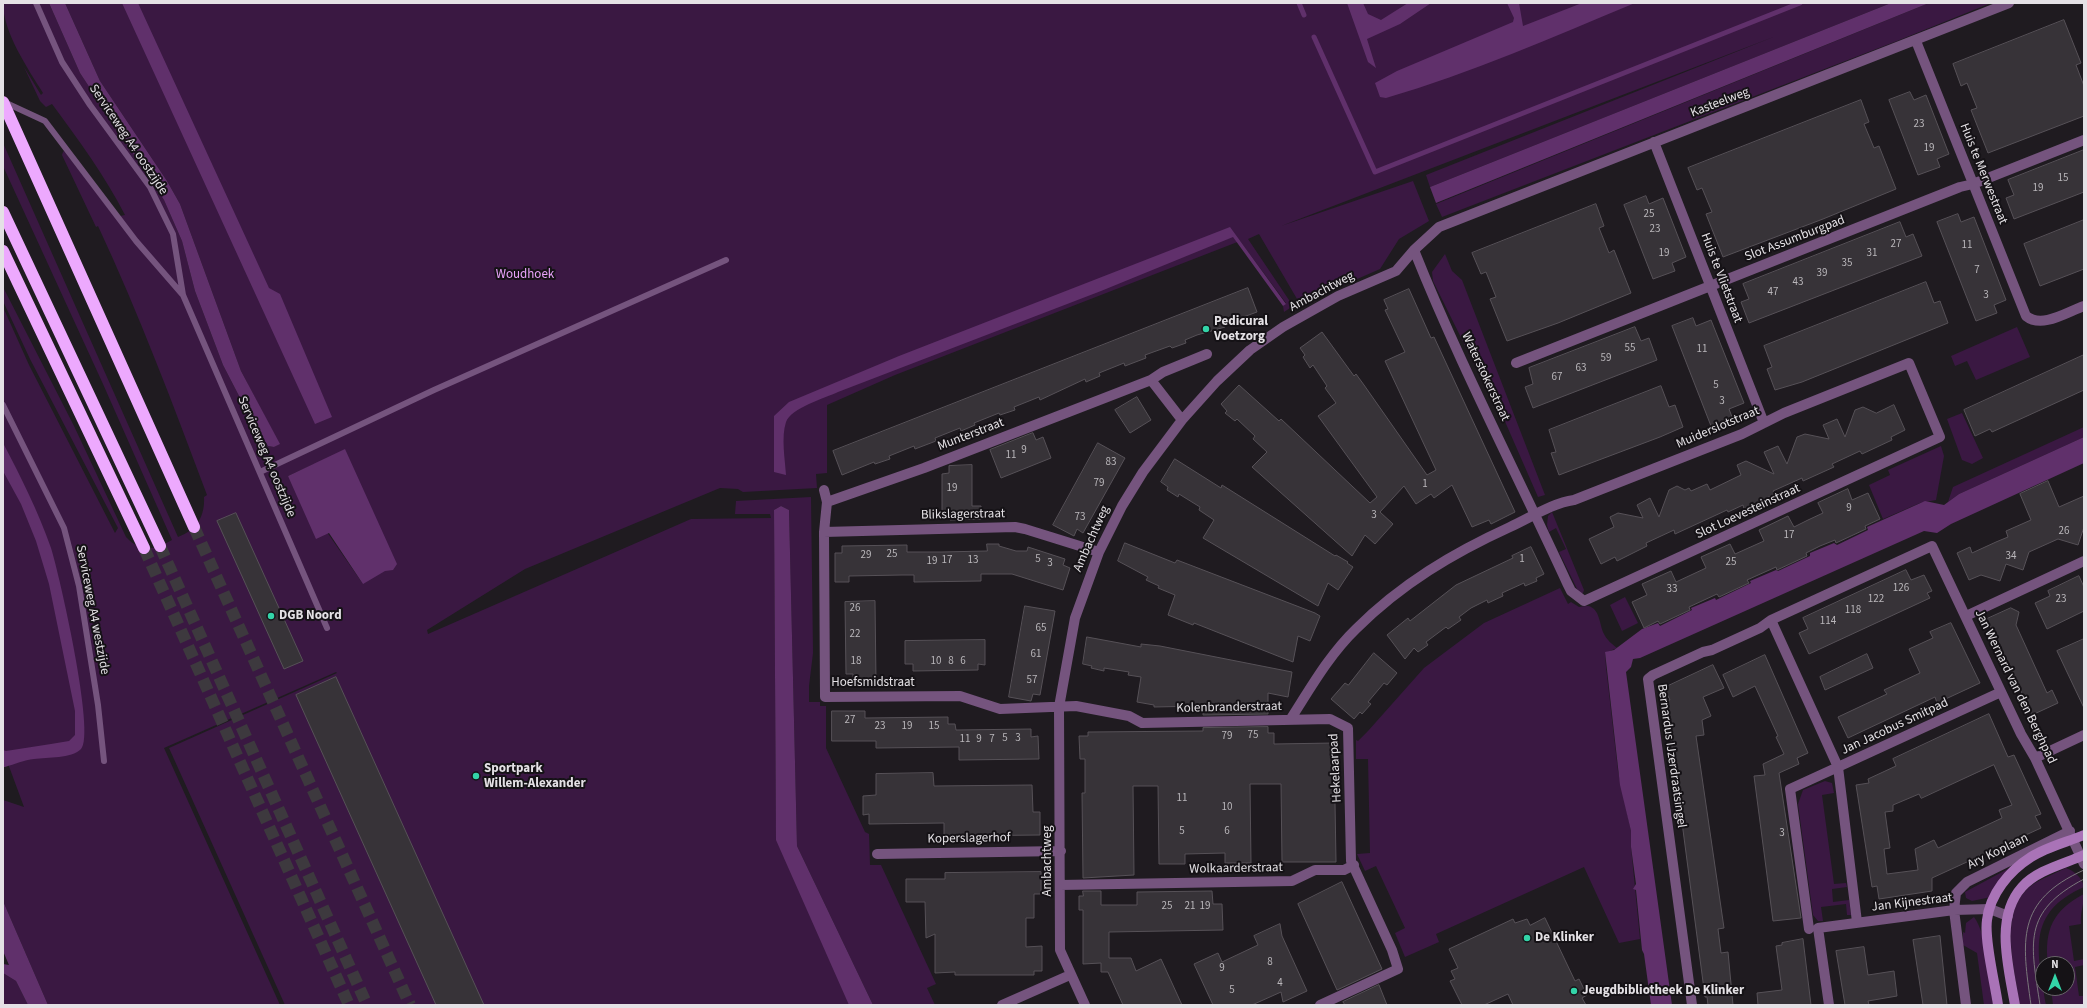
<!DOCTYPE html>
<html>
<head>
<meta charset="utf-8">
<style>
  body { margin:0 }
  #map { position:relative; width:2087px; height:1008px; overflow:hidden; background:#1f1b20; font-family:"Source Sans 3",sans-serif }
  canvas { display:block }
  .frame { position:absolute; inset:0; border:4px solid #e4e1e5; pointer-events:none }
  .north { position:absolute; left:2035px; top:956px; width:40px; height:40px; box-sizing:border-box; background:#151216; border:1px solid #686569; border-radius:50%; rotate:0deg; font-size:11px; font-weight:700; line-height:16px; text-align:center; color:#e4e1e5 }
  .north::after { content:''; display:block; margin:auto; width:14px; height:18px; background:#33d4a8; clip-path:polygon(50% 0,100% 100%,50% 72%,0 100%) }
</style>
</head>
<body>
<div id="map">
<canvas width="2087" height="1008"></canvas>
<div class="frame"></div>
<div class="north">N</div>
</div>
<script>
const ctx = document.querySelector('canvas').getContext('2d');
ctx.lineJoin = 'round';
function paint(path, color) { ctx.fillStyle = color; ctx.fill(path, 'evenodd'); }
function trace(path, color, width, dash) { ctx.strokeStyle = color; ctx.lineWidth = width; ctx.lineCap = dash ? 'butt' : 'round'; ctx.setLineDash(dash || []); ctx.stroke(path); }
function drawText(font, color, halo, rows, align = 'center') {
  ctx.font = font + ' "Source Sans 3",sans-serif'; ctx.lineWidth = 4; ctx.setLineDash([]); ctx.textBaseline = 'middle'; ctx.strokeStyle = halo; ctx.fillStyle = color; for (const [text, x, y, turn = 0] of rows) {
    ctx.save(); ctx.translate(x, y); ctx.rotate((+turn || 0) * Math.PI / 180); ctx.textAlign = isNaN(turn) ? turn : align; if (halo) ctx.strokeText(text, 0, 0); ctx.fillText(text, 0, 0); ctx.restore();
  }
}
const green = new Path2D(`
  M3,3H49L80,73L164,200L182,241L195,291L223,365L251,419L268,446L274,447L279,444L241,371L180,204L167,181L100,81L65,3H1891L1430,187L1426,175L1776,36L1281,226L1413,181L1429,221L1399,239L1380,269L1300,304L1259,234L1248,239L1293,306L1284,312L1283,306L1286,303L1240,241L895,375L827,405V473L816,474L817,488L743,492L738,489L720,488L525,569L427,630L428,634L691,519L771,518L770,514H735L736,501L811,497L813,653L809,686V702H820V706H826V748L865,832L869,834L870,865H881L936,984L927,988L935,1005H873L797,846L789,510L781,506L774,510L776,823L850,1005H285L169,748L337,673L336,672L164,748L280,1005H48L3,901V800L24,807L3,750V307L29,365L115,533L118,528L30,359L3,301V287L74,426L126,537C141,553 154,550 172,540L103,384L3,166V143L178,537C197,530 205,516 204,497L207,495C173,404 139,314 98,226L96,227L62,155L63,152L64,151L115,217L125,215C105,176 78,139 52,104L46,107L40,101L24,67L41,95L43,93C28,69 3,32 3,3ZM314,464L363,584L288,476Z
  M1929,3H1991L1897,41L1442,217L1436,204Z
  M1445,254L1452,271L1462,280L1545,495L1538,497L1486,378L1482,380L1433,281L1432,272Z
  M2017,327L2030,357L1976,380L1967,361L1955,366L1951,356Z
  M1962,413L1983,458L1972,464L1962,460L1947,419Z
  M2084,427V437L1959,494L1948,502L1953,487Z
  M1941,446L1944,456L1936,500L1920,503L1883,519L1869,485L1890,475L1888,470Z
  M1552,512L1584,590L1583,593H1579L1559,552L1566,549L1556,528L1549,532L1547,525L1548,516Z
  M1560,588L1568,604L1571,602L1579,607C1582,607 1588,605 1591,607C1600,611 1600,627 1604,634C1606,639 1612,644 1617,648L1605,653L1606,667L1618,771L1631,831V847L1640,939L1619,943L1584,867L1436,934L1439,942L1405,957L1395,933L1405,928L1376,866L1365,871L1357,854L1370,853L1368,759H1356V740L1358,741L1368,731L1424,668L1484,623Z
  M1625,597L1638,623L1622,631L1610,605Z
  M1825,781L1832,783L1834,793L1822,795L1834,884L1846,883L1847,887L1832,889L1833,902L1849,900L1851,915H1847L1846,904L1821,907L1823,921H1818L1813,915L1798,804L1803,790Z
  M2017,864L1991,897L1972,901L1966,898L1965,892Z
  M2066,868C2074,871 2082,877 2084,887C2025,913 2038,953 2046,1005H2020C2015,968 1996,908 2035,883C2045,877 2056,873 2066,868Z
  M2084,894C2084,905 2080,912 2081,924L2069,926L2074,961L2084,959V965L2075,967L2079,996H2084V1005H2053L2051,988H2067V964H2048C2044,930 2053,910 2084,894Z
  M1974,917C1988,936 1989,980 1993,1005H1984L1977,953L1963,945V932L1965,933L1966,923Z
  M3,973L16,981L28,1005H3Z`);
const water = new Path2D(`
  M49,3H65L100,81L167,181L180,204L241,371L280,444L274,447L268,446L251,419L223,365L195,291L182,241L164,200L80,73Z
  M122,3H138L269,288L280,294L332,417L315,424Z
  M1347,3H1363L1368,14L1381,20L1408,3H1431L1400,24L1367,39L1376,68L1368,62Z
  M1507,3H1519L1523,26L1582,3H1635C1553,37 1471,73 1386,98L1380,97L1375,83L1397,71L1513,22L1514,18Z
  M1891,3H1929L1436,203L1430,187Z
  M1230,227L1286,304L1283,306L1233,237L1101,291L838,392C825,398 791,408 786,422C781,437 785,459 786,475L774,472V416L789,402L899,356Z
  M2084,437V463L1951,524L1937,533L1924,531L1640,658L1633,659L1631,667L1626,672L1672,1005H1651L1644,954L1642,950L1636,890L1633,889L1636,884L1631,847V831L1620,785L1605,652L1614,650L1642,629L1658,623L1660,626L1692,610L1691,608L1715,598L1716,600L1751,583L1750,581L1776,570L1778,571L1810,556V553L1834,543L1837,545L1868,530L1867,527L1925,501L1944,505L1959,494Z
  M3,443C21,477 38,511 51,548C59,573 96,735 81,749C71,759 48,757 34,759C24,760 15,764 5,767H3V750L6,751L51,744L69,741L75,735V711L49,584L36,541L21,504L3,471Z
  M345,449L397,564L393,570L385,571L363,584L329,533L316,539L288,476Z
  M781,506L789,510L797,846L873,1005H849L776,840L774,510Z
  M3,901L48,1005H28L16,981L3,973V964L9,965L3,951Z`);
const stream = new Path2D(`
  M1299,3L1304,15
  M1314,37L1375,172L1800,3`);
const building = new Path2D(`
  M2064,20L2081,63L2076,65L2084,86V116L1988,153L1971,110L1977,108L1967,83L1961,86L1953,64Z
  M1910,92L1914,100L1926,95L1949,154L1937,159L1940,167L1918,175L1889,100Z
  M1861,100L1869,122L1864,124L1874,148L1879,146L1896,189L1823,219L1723,257L1706,214L1712,212L1702,188L1697,190L1688,168Z
  M2084,150V192L2014,219L2006,198L2014,195L2008,180Z
  M1646,196L1649,204L1663,198L1686,257L1672,263L1675,271L1653,279L1624,205Z
  M1596,204L1604,226L1599,228L1609,253L1614,250L1631,293L1558,323L1507,341L1490,299L1496,297L1486,272L1481,274L1472,253Z
  M1958,214L1961,222L1974,217L2006,300L1994,305L1997,313L1976,321L1937,222Z
  M2084,220V269L2040,286L2024,244Z
  M1900,222L1906,237L1913,234L1922,256L1749,323L1741,302L1749,299L1743,284Z
  M1926,282L1934,303L1940,301L1948,323L1802,382L1775,390L1767,369L1772,367L1764,346Z
  M1248,288L1257,312L1224,324L1225,327L1197,335L1185,340L1186,343L1172,348L1170,346L1145,355L1146,358L1125,366L1124,363L1099,373L1100,376L1086,382L1085,379L1040,400L1039,397L1014,407L1015,410L1000,415L999,413L974,423L975,425L961,431L960,428L935,438L936,441L915,449L914,446L889,456L890,459L875,464L874,462L842,475L833,451Z
  M1409,289L1431,338L1434,337L1515,512L1491,524L1489,520L1472,527L1452,485L1434,498L1431,494L1416,504L1404,486L1380,512L1393,524L1375,544L1365,535L1352,556L1252,467L1267,452L1253,439L1255,436L1237,419L1235,421L1225,413L1227,411L1221,404L1239,385L1279,421L1281,419L1370,503L1377,497L1318,416L1336,403L1325,388L1327,386L1313,365L1310,368L1303,357L1305,355L1300,348L1322,332L1354,376L1356,374L1364,385L1427,475L1436,470L1385,361L1405,352L1385,310L1388,309L1384,300Z
  M1693,318L1696,326L1711,320L1744,403L1729,409L1732,417L1711,426L1672,326Z
  M1635,327L1641,341L1649,338L1657,360L1533,408L1525,387L1533,384L1529,368Z
  M2084,355V390L1992,432L1990,429L1975,436L1964,410Z
  M1661,386L1669,407L1675,405L1683,427L1660,437L1559,475L1551,453L1556,452L1549,430Z
  M1137,397L1151,420L1130,433L1115,410Z
  M1894,405L1905,430L1891,437L1892,440L1862,454L1860,451L1832,464L1834,467L1803,481L1802,478L1773,491L1775,494L1744,509L1743,505L1728,512L1727,510L1675,534L1674,530L1646,543L1647,546L1617,561L1615,557L1601,564L1589,539L1614,527L1610,517L1618,513L1643,518L1637,505L1650,498L1659,517L1669,490L1677,486L1685,490L1689,488L1691,491L1707,484L1710,490L1741,475L1737,465L1746,461L1774,474L1764,452L1778,446L1787,464L1797,437L1805,434L1829,439L1823,425L1837,419L1845,437L1855,410L1863,407L1876,413Z
  M1033,433L1036,440L1043,437L1051,458L1001,478L990,450Z
  M1098,443L1125,458L1083,533L1077,529L1074,536L1053,525Z
  M1175,459L1221,488L1222,485L1335,556L1336,555L1348,562L1347,563L1353,567L1338,590L1328,583L1318,606L1203,538L1214,520L1199,510L1200,507L1179,494L1178,497L1167,490L1168,487L1161,482Z
  M972,465V506H981V519L950,520V512H942V474L949,473V466Z
  M2048,481L2059,507L2084,496V527L2078,545L2058,539L2029,552L2023,570L2006,564L2000,581L1981,575L1969,580L1957,553L1970,547L1972,553L1996,542L2008,537L2006,531L2031,520L2020,494Z
  M1848,489L1852,500L1868,493L1880,519L1865,526L1866,529L1836,543L1835,540L1820,546L1806,553L1807,556L1777,570L1776,567L1747,580L1749,583L1719,597L1717,594L1689,607L1690,610L1660,624L1658,621L1644,628L1632,602L1647,595L1642,584L1671,571L1676,582L1706,568L1701,557L1730,544L1735,554L1764,541L1759,530L1788,516L1794,527L1808,520L1823,513L1818,503Z
  M236,513L303,661L284,669L217,521Z
  M1125,543L1175,563L1177,560L1315,613L1320,616L1310,641L1298,636L1293,662L1194,623L1193,625L1168,615L1175,595L1158,588L1159,586L1146,580L1148,577L1118,561Z
  M987,544H999V546L1016,551H1027L1028,547L1065,559L1063,565L1070,568L1063,590L1012,574H981V581L914,582V575H902L849,576V582H835V553H842V546L907,545V552H941L987,551Z
  M1531,547L1544,574L1536,578L1537,581L1525,586L1524,583L1502,593L1503,596L1488,603L1487,600L1471,608L1459,617L1461,620L1448,629L1446,627L1426,642L1428,645L1418,652L1414,648L1405,659L1387,635L1408,618L1410,621L1456,585L1513,558L1512,556Z
  M1906,570L1911,580L1924,575L1932,591L1927,593L1930,598L1809,654L1799,633L1808,629L1803,618Z
  M2079,576L2084,587V611L2047,629L2035,603L2050,596L2048,591Z
  M875,601L876,681L853,682V674H846L845,602Z
  M1025,606L1055,611L1040,695L1033,694L1031,701L1009,697Z
  M2011,608L2019,612L2016,625L2047,693L2052,690L2058,703L2032,715L1987,619Z
  M1951,623L1980,683L1937,703L1935,697L1848,738L1838,717L1887,694L1884,690L1920,673L1909,649L1933,638L1930,632Z
  M1087,637L1141,647V644L1160,646L1292,672L1288,697L1268,693V714L1203,715V706L1154,707V705L1137,702L1141,677L1128,675L1129,672L1104,668V671L1091,668L1092,666L1083,664Z
  M2084,639V708L2057,651Z
  M985,640V665L978,664V670L913,671V664H905V641Z
  M1374,653L1397,673L1387,685L1384,683L1368,702L1371,704L1362,714L1360,712L1354,719L1331,699L1345,683L1348,685Z
  M1867,654L1873,668L1825,690L1820,677Z
  M1765,655L1808,753L1797,758L1799,764L1779,773L1801,918L1773,921L1754,776L1765,775L1763,764L1784,754L1776,737L1778,736L1755,686L1733,697L1723,675Z
  M1713,665L1724,688L1703,697L1711,716L1702,720L1704,735L1696,736L1724,928L1718,929L1721,953L1728,952L1733,1005H1708L1707,997H1705L1666,701L1670,700L1664,688Z
  M336,677L484,1005H436L296,695Z
  M832,711H865V718L948,717V724H955L956,730L1031,729V737L1038,736L1039,759L959,760V747L876,748V741H832Z
  M1989,714L2008,757L2014,755L2041,814L2035,816L2041,828L1932,878V891L1879,899L1877,886L1872,887L1856,785L1869,783L1868,779L1896,766L1893,759ZM1994,765L2012,805L1999,810L2002,818L1938,848L1934,840L1915,849L1918,870L1887,874L1884,849L1890,848L1885,812L1893,811V805L1919,794L1921,798Z
  M1268,727V733H1274V744L1334,743L1336,862H1282L1281,784H1250L1251,863H1225V853L1185,854V864H1159L1158,786H1133L1134,875L1083,878L1082,793H1085V759H1080L1079,736H1088V732L1203,731V728Z
  M933,773L934,786L1032,785L1033,812H1040V835L944,836V823L869,824V814L863,815V796L876,795V774Z
  M1041,872V894H1034V918H1026V947L1042,946V971H1034V975H955V972L935,973V934L926,938L925,902H906V879H945V873Z
  M1342,882L1382,969L1337,990L1298,904Z
  M1083,891H1101V905H1137V892L1212,891L1213,904H1222L1223,930L1109,932V958H1131L1136,971L1161,959L1182,1005H1123L1108,972H1101V963L1083,964V910H1079V896H1083Z
  M1545,918L1575,981L1579,979L1587,995L1582,998L1586,1005H1513L1508,994L1484,1005H1462L1450,981L1455,979L1451,971L1458,968L1449,949L1513,919L1515,923L1527,919L1530,925Z
  M1280,924L1282,936L1307,991L1283,1002L1281,992L1252,1005H1213L1194,964L1218,953L1222,962L1258,945L1254,936Z
  M1940,936L1947,1005H1923L1913,940Z
  M1803,939L1811,1005H1758L1757,993L1782,990L1776,946L1782,945V943Z
  M1864,947L1868,975L1894,971L1897,996L1868,1001L1869,1005H1845L1836,951Z
  M1379,985L1387,1005H1345L1343,1002Z`);
const highwayTunnel = new Path2D(`
  M194,527L410,1005
  M160,546L367,1005
  M144,548L349,1005`);
const lane = new Path2D(`
  M36,3L62,62L90,105L150,187L173,234L183,295L327,628
  M4,102L45,121L136,241L182,294
  M3,405L64,528L79,586L98,705L104,761
  M260,472L434,390L726,260`);
const street = new Path2D(`
  M1916,41L2026,316C2042,329 2067,312 2084,306
  M1654,142L1764,423
  M1207,354L1163,372L1151,380L924,468L827,502L824,532L825,697L960,696L1000,709L1076,706L1129,716L1142,723L1330,719L1348,728L1351,861L1392,950L1398,969L1320,1005
  M1516,363L1960,187L1973,184L2084,140
  M1151,380L1182,420
  M824,490L827,502
  M824,532L1015,527L1025,529L1099,552
  M1966,616L2084,561
  M1771,620L1838,767L2001,692
  M1290,720C1310,689 1329,655 1356,629C1401,584 1453,553 1510,527C1530,518 1552,503 1574,500L1742,434L1784,413L1909,363L1940,437L1584,601L1571,591L1567,583C1516,472 1459,363 1414,250
  M2035,758L2084,735
  M877,854L1061,851
  M1060,885L1292,881L1315,870H1344L1354,865
  M1809,929L1790,789L1838,767L1857,922
  M1002,1005L1070,975
  M1085,1005L1060,950L1059,707L1075,618L1099,552L1122,506L1143,472L1182,420L1217,381L1250,350L1283,327L1338,296L1396,271L1414,250L1439,227L2009,3
  M1692,1005L1648,679L1653,675L1703,652L1712,650L1760,628L1771,620L1932,546L2021,734L2035,758L2084,864
  M1829,1005L1818,928L1954,910L1990,909L2008,916
  M1966,1005L1954,910L1956,893L1967,882L2070,831`);
const secondary = new Path2D(`
  M1998,1005C1995,983 1984,940 1987,920C1990,894 2009,871 2031,857C2046,847 2067,842 2084,835
  M2015,1005C2009,969 1994,918 2022,887C2037,870 2064,864 2084,855`);
const highway = new Path2D(`
  M3,102L194,527
  M3,212L160,546
  M3,251L144,548`);
const tram = new Path2D(`
  M2031,1005C2022,941 2015,901 2084,870
  M2040,1005C2031,944 2021,912 2084,879`);
const markers = [
  [1206,329,4,"#33d4a8"],
  [271,616,4,"#33d4a8"],
  [476,776,4,"#33d4a8"],
  [1527,938,4,"#33d4a8"],
  [1574,991,4,"#33d4a8"]
];
const numberNames = [
  ["23",1919,125],
  ["19",1929,149],
  ["15",2063,179],
  ["19",2038,189],
  ["25",1649,215],
  ["23",1655,230],
  ["27",1896,245],
  ["11",1967,246],
  ["19",1664,254],
  ["31",1872,254],
  ["35",1847,264],
  ["7",1977,271],
  ["39",1822,274],
  ["43",1798,283],
  ["47",1773,293],
  ["3",1986,296],
  ["55",1630,349],
  ["11",1702,350],
  ["59",1606,359],
  ["63",1581,369],
  ["67",1557,378],
  ["5",1716,386],
  ["3",1722,402],
  ["9",1024,451],
  ["11",1011,456],
  ["83",1111,463],
  ["79",1099,484],
  ["1",1425,485],
  ["19",952,489],
  ["9",1849,509],
  ["3",1374,516],
  ["73",1080,518],
  ["26",2064,532],
  ["17",1789,536],
  ["25",892,555],
  ["29",866,556],
  ["34",2011,557],
  ["5",1038,560],
  ["1",1522,560],
  ["17",947,561],
  ["13",973,561],
  ["19",932,562],
  ["25",1731,563],
  ["3",1050,564],
  ["126",1901,589],
  ["33",1672,590],
  ["122",1876,600],
  ["23",2061,600],
  ["26",855,609],
  ["118",1853,611],
  ["114",1828,622],
  ["65",1041,629],
  ["22",855,635],
  ["61",1036,655],
  ["18",856,662],
  ["10",936,662],
  ["8",951,662],
  ["6",963,662],
  ["57",1032,681],
  ["27",850,721],
  ["23",880,727],
  ["19",907,727],
  ["15",934,727],
  ["75",1253,736],
  ["79",1227,737],
  ["5",1005,739],
  ["3",1018,739],
  ["11",965,740],
  ["9",979,740],
  ["7",992,740],
  ["11",1182,799],
  ["10",1227,808],
  ["5",1182,832],
  ["6",1227,832],
  ["3",1782,834],
  ["25",1167,907],
  ["21",1190,907],
  ["19",1205,907],
  ["8",1270,963],
  ["9",1222,969],
  ["4",1280,984],
  ["5",1232,991]
];
const streetNames = [
  ["Kasteelweg",1720,103,-21],
  ["Serviceweg A4 oostzijde",128,140,56],
  ["Huis te Merwestraat",1983,174,68],
  ["Slot Assumburgpad",1795,239,-21],
  ["Huis te Vlietstraat",1721,278,69],
  ["Ambachtweg",1322,292,-28],
  ["Waterstokerstraat",1485,377,65],
  ["Muiderslotstraat",1718,428,-23],
  ["Munterstraat",971,435,-21],
  ["Serviceweg A4 oostzijde",266,457,67],
  ["Slot Loevesteinstraat",1748,512,-25],
  ["Blikslagerstraat",963,515,-1],
  ["Ambachtweg",1092,539,-66],
  ["Serviceweg A4 westzijde",92,610,79],
  ["Hoefsmidstraat",873,683],
  ["Jan Wernard van den Berghpad",2015,687,64],
  ["Kolenbranderstraat",1229,708,-1],
  ["Jan Jacobus Smitpad",1895,727,-25],
  ["Bernardus IJzerdraatsingel",1671,756,82],
  ["Hekelaarpad",1336,768,-93],
  ["Koperslagerhof",969,839,-1],
  ["Ary Koplaan",1998,852,-26],
  ["Ambachtweg",1048,861,-90],
  ["Wolkaarderstraat",1236,869,-1],
  ["Jan Kijnestraat",1912,903,-7]
];
const parkNames = [
  ["Woudhoek",525,275]
];
const poiNames = [
  ["Pedicural",1214,322],
  ["Voetzorg",1214,337],
  ["DGB Noord",279,616],
  ["Sportpark",484,769],
  ["Willem-Alexander",484,784],
  ["De Klinker",1535,938],
  ["Jeugdbibliotheek De Klinker",1582,991]
];
paint(green, '#3a1842');
paint(water, '#60306b');
trace(stream, '#60306b', 5);
paint(building, '#373338');
trace(building, '#565157', 1);
trace(highwayTunnel, '#3d393e', 12, [12, 6]);
trace(lane, '#75547e', 6);
trace(street, '#75547e', 10);
trace(secondary, '#a973b7', 10);
trace(highway, '#eda9fe', 12);
trace(tram, '#7a777b', 1);
for (const [x, y, r, color] of markers) { const dot = new Path2D(); dot.arc(x, y, r, 0, 2 * Math.PI); ctx.fillStyle = color; ctx.fill(dot); trace(dot, '#151216', 1.5); }
drawText('11px', '#b9b6ba', null, numberNames);
drawText('13px', '#e4e1e5', '#151216', streetNames);
drawText('13px', '#e9a3fa', '#151216', parkNames);
drawText('bold 13px', '#e4e1e5', '#151216', poiNames, 'left');
</script>
</body>
</html>
